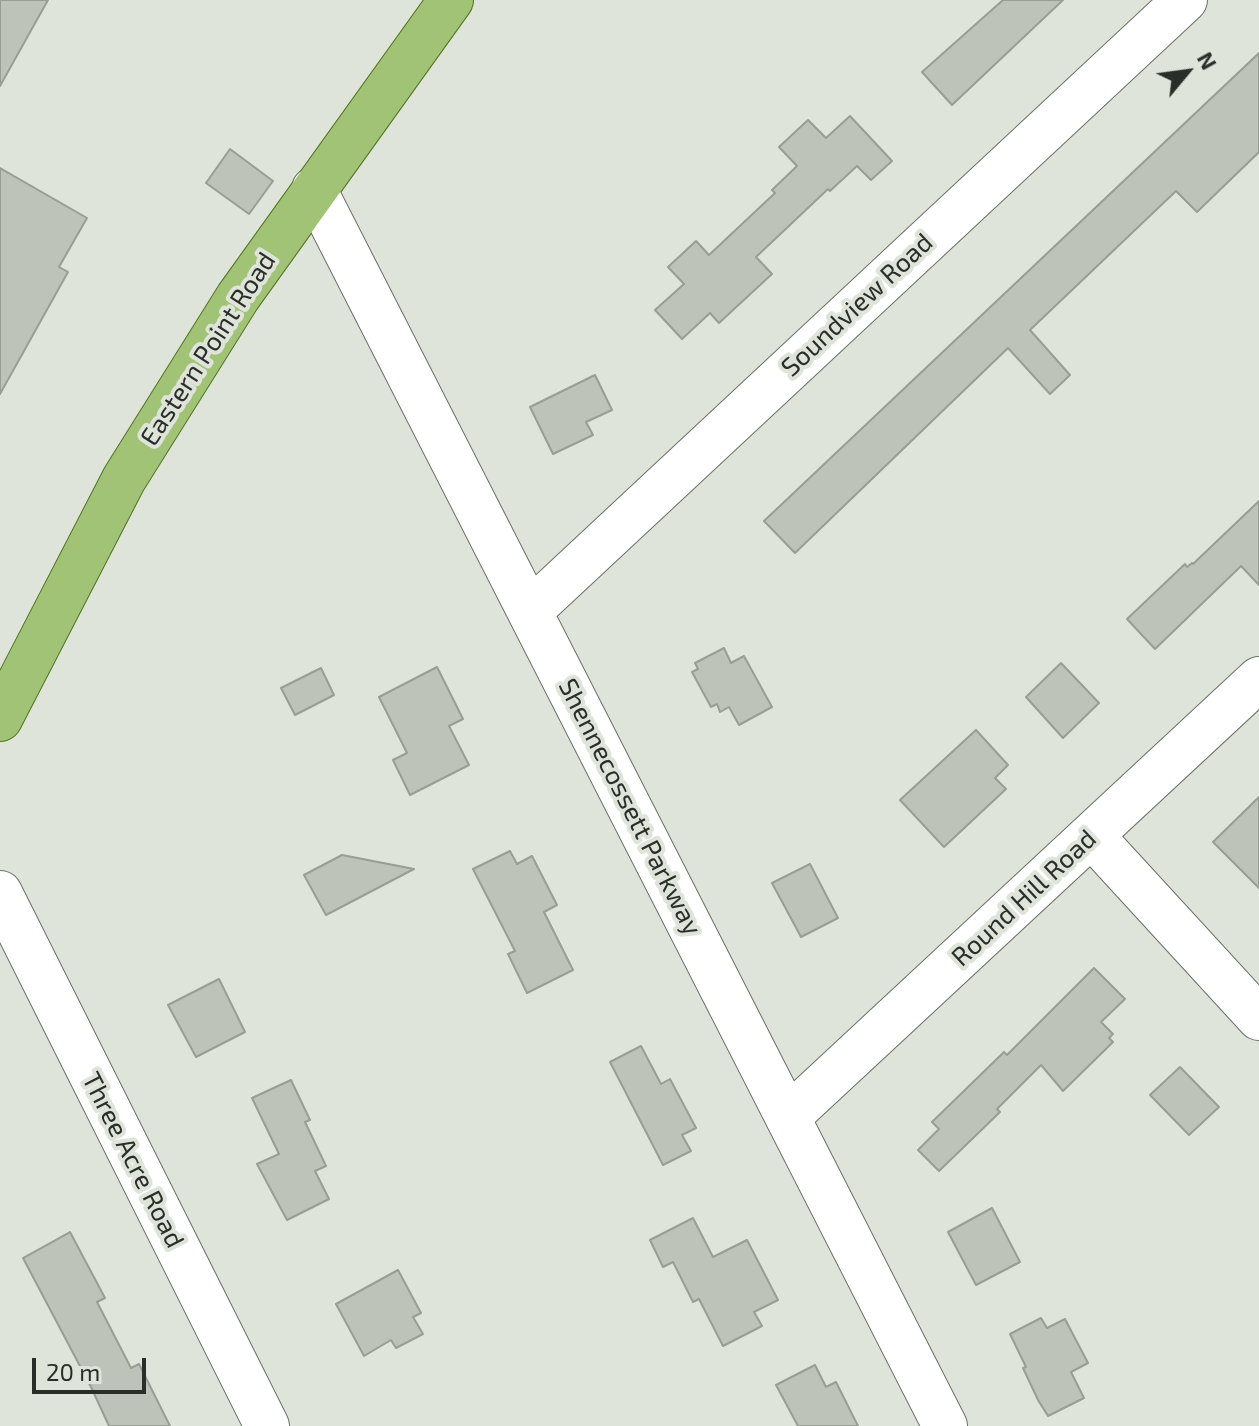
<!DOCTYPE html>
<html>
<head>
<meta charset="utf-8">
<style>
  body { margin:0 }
  #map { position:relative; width:1259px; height:1426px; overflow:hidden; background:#dee4d9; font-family:"Exo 2",sans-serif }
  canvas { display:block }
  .north { position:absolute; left:1147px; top:32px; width:80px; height:80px; -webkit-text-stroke:6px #dee4d9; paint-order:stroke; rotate:61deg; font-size:22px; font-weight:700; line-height:32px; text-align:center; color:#2b2d29 }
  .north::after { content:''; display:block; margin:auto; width:28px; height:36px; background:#2b2d29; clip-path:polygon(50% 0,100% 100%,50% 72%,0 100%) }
  .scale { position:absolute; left:32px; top:1358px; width:114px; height:36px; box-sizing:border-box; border:4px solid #2b2d29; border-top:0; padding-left:10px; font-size:24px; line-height:28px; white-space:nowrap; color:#2b2d29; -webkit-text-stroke:6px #dee4d9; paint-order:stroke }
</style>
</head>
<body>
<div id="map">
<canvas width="1259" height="1426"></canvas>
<div class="north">N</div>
<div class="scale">20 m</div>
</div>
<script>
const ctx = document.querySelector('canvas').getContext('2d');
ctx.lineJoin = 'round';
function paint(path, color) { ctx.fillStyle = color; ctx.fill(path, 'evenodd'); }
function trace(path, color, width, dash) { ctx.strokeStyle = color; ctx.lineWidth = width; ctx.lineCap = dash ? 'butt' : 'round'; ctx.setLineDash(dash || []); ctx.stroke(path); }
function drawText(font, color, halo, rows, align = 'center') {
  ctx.font = font + ' "Exo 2",sans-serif'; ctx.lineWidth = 8; ctx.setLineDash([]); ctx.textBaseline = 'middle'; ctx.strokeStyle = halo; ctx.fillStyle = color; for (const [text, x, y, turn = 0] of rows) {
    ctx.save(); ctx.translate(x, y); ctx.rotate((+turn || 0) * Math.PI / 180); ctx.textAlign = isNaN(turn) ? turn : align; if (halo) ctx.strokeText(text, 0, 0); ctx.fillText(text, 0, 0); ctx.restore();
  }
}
const building = new Path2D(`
  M0,0H48L0,86Z
  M1003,0H1063L952,105L922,72Z
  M1259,53V152L1197,212L1176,191L1030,330L1070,375L1050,394L1008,348L795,553L764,521Z
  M850,116L892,161L871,180L857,166L830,191L828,189L756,257L772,274L719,323L710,313L682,339L655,310L684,284L668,267L696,241L709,255L775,193L772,190L797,166L779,147L808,120L826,138Z
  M230,149L273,181L249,214L206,183Z
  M0,168L87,218L59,267L68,272L0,394Z
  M595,375L612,410L586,422L593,435L553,454L530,407Z
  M1259,501V585L1241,566L1155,649L1127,619L1185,564L1187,567L1192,563L1193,564Z
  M724,648L731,663L744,656L772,707L739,725L729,707L720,712L717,704L711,707L692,672L698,669L695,663Z
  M1061,663L1099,703L1063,738L1026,697Z
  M437,667L463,719L449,726L469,765L410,795L393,760L407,753L379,697Z
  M321,668L334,695L295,715L281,688Z
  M976,730L1008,765L995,778L1006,789L944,847L900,800Z
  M1259,797V888L1213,842Z
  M510,851L517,864L532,856L557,905L544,912L573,970L527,993L508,954L515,951L473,869Z
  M342,855L414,869L326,915L304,875Z
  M810,864L838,918L801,937L772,883Z
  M1094,968L1125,999L1101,1022L1113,1034L1109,1038L1113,1042L1063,1091L1041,1065L997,1109L1000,1112L939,1171L918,1150L939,1129L932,1122L1004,1052L1007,1055Z
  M219,979L245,1032L196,1057L168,1005Z
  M641,1046L661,1084L670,1079L696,1128L682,1135L691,1151L663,1165L610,1062Z
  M1180,1067L1219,1107L1189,1135L1150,1095Z
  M291,1080L310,1120L305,1122L326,1166L315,1171L329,1199L287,1220L257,1164L279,1154L252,1098Z
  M992,1208L1020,1262L976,1285L948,1232Z
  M693,1218L713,1257L747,1240L778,1300L754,1312L762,1326L723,1346L699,1299L693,1302L673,1262L663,1267L650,1240Z
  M70,1232L105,1298L97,1302L131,1368L139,1364L170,1426H109L91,1387L23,1258Z
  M398,1270L421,1313L413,1317L423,1334L396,1348L391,1340L364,1356L336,1304Z
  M1041,1318L1047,1328L1065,1319L1088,1363L1071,1372L1084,1398L1048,1416L1038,1400L1023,1368L1026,1367L1010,1334Z
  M815,1365L826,1387L836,1382L858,1426H798L776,1385Z`);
const minor = new Path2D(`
  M314,189L945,1426
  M530,611L1185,0
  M1092,836L1259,1018
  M0,893L267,1426
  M788,1117L1259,679`);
const major = new Path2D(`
  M0,719L124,479L238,297L451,0`);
const streetNames = [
  ["Soundview Road",857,305,-43],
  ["Eastern Point Road",208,349,-57],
  ["Shennecossett Parkway",630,807,63],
  ["Round Hill Road",1024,898,-43],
  ["Three Acre Road",133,1160,63]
];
paint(building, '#bdc3b9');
trace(building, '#989e94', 2);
trace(minor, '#6b7167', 46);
trace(major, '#4f741f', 46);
trace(minor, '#fff', 44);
trace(major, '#a1c375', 44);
drawText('26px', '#2b2d29', '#dee4d9', streetNames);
</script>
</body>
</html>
